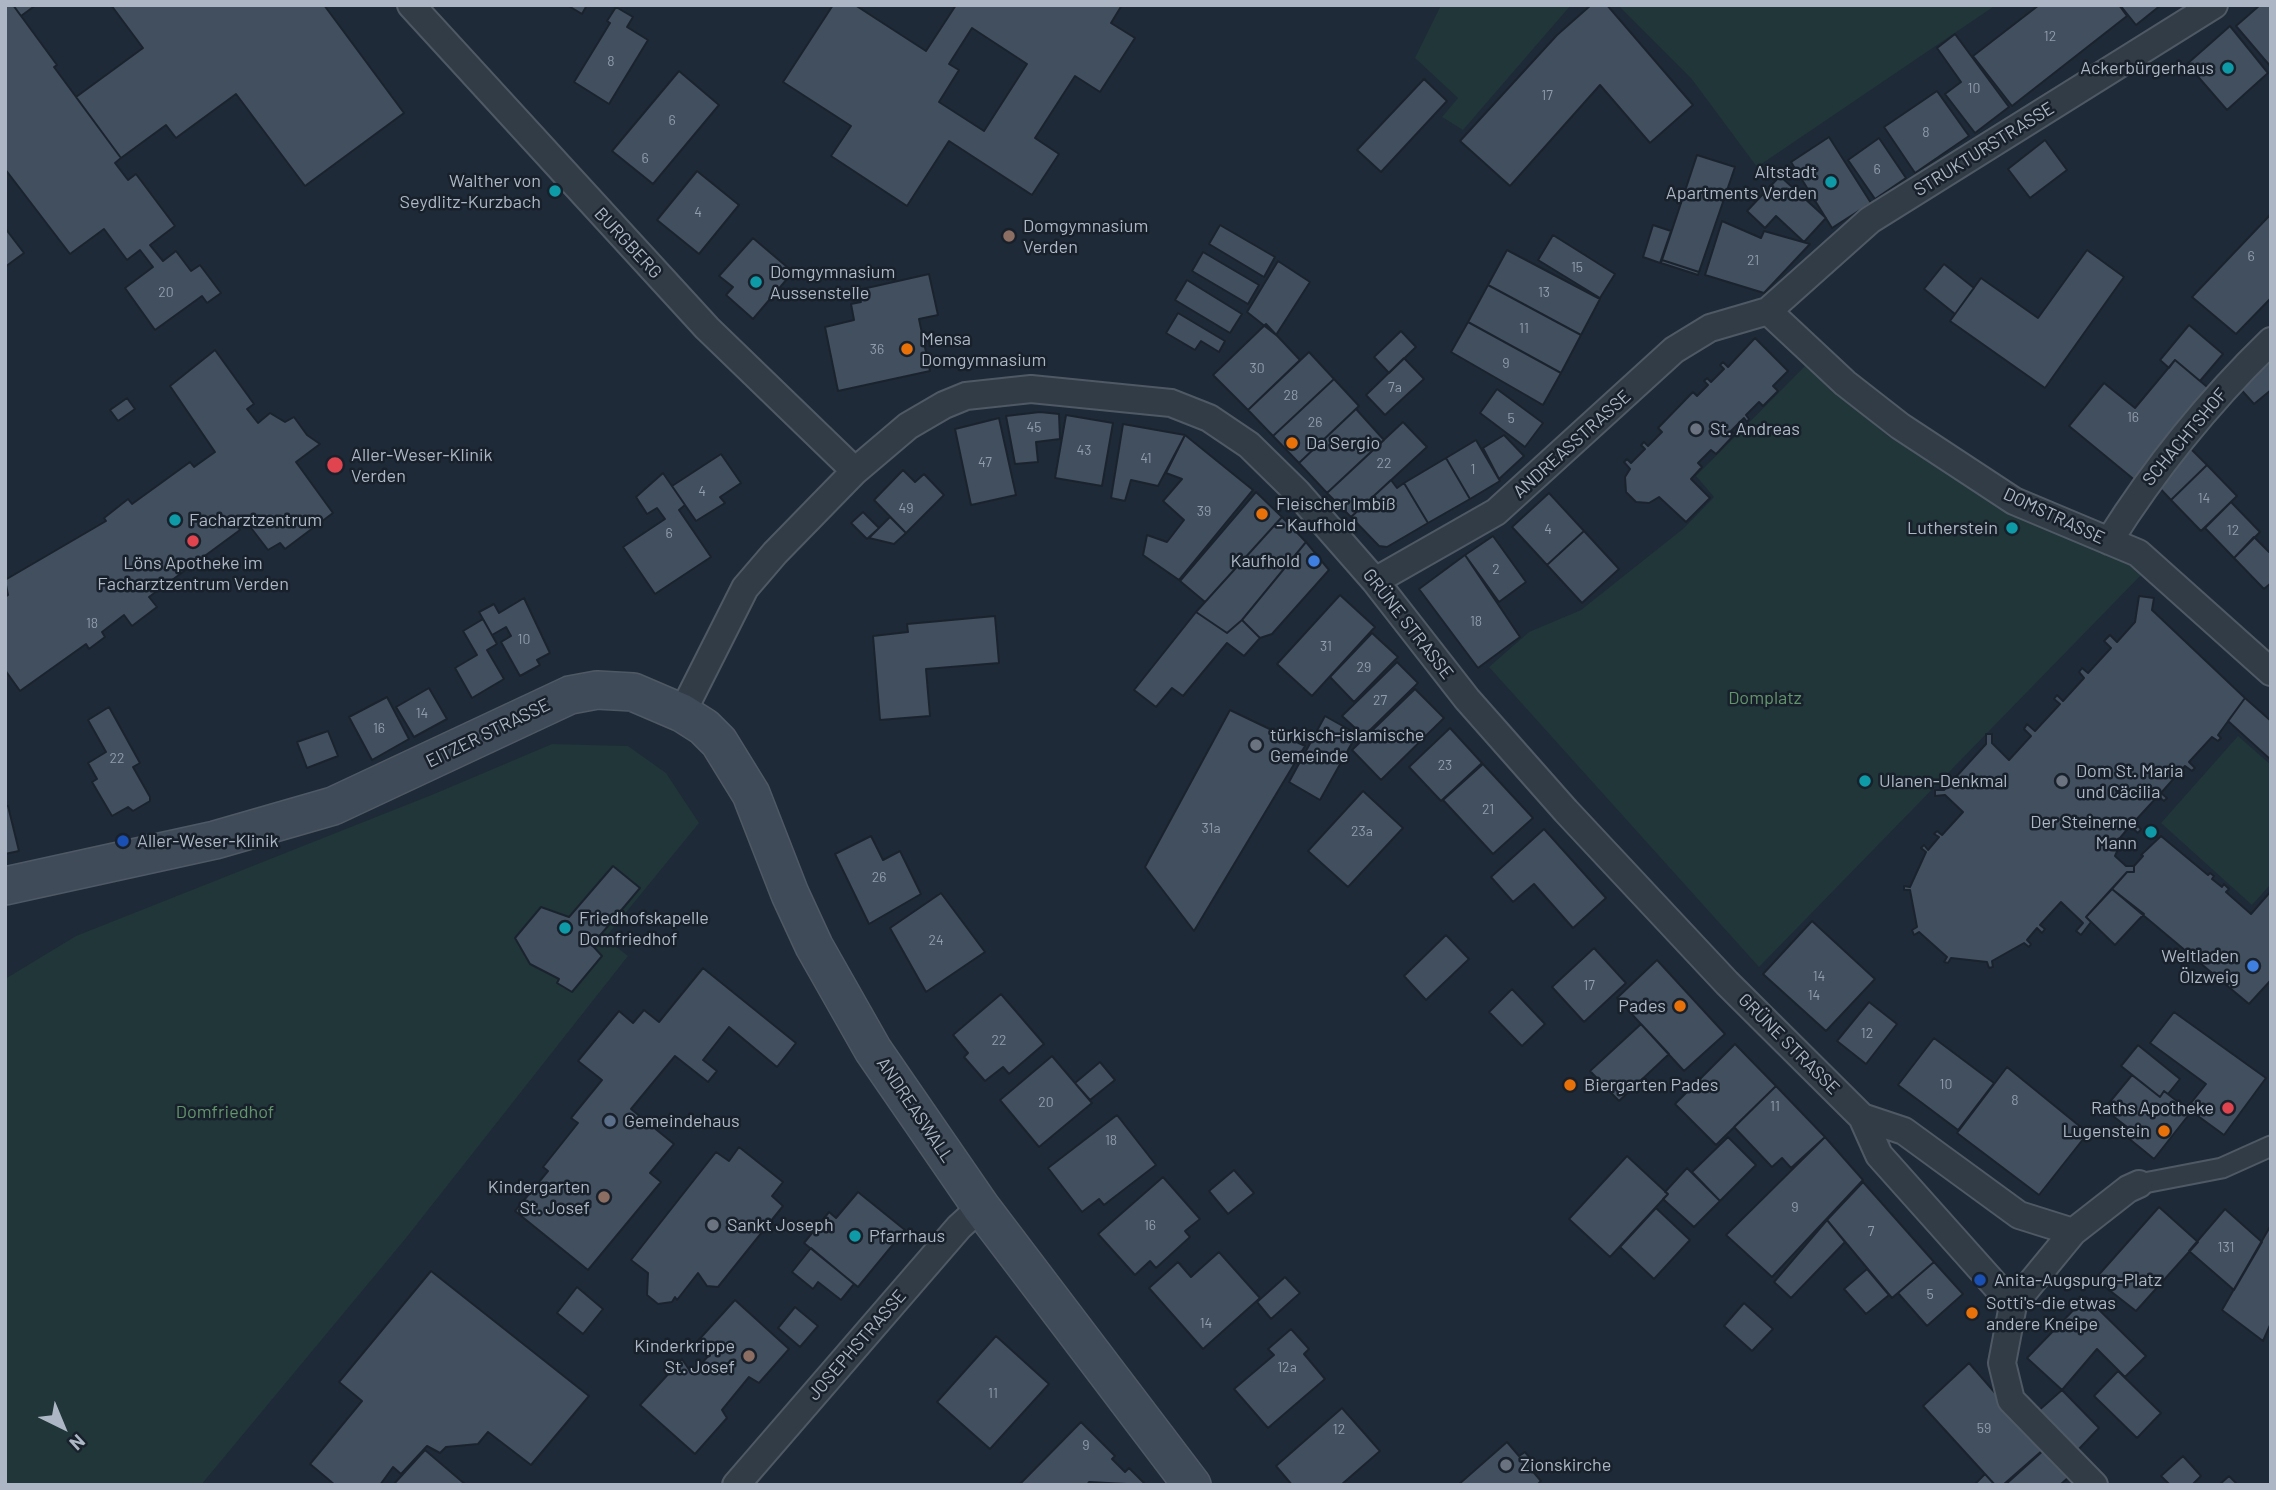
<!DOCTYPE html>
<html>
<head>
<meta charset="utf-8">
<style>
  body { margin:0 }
  #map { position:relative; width:2276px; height:1490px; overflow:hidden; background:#1e2a37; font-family:Barlow,sans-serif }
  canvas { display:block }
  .frame { position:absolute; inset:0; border:7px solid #acb6c4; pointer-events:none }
  .north { position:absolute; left:28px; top:1392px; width:70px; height:70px; -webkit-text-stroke:5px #18212b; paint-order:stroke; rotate:137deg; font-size:19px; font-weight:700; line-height:28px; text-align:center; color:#acb6c4 }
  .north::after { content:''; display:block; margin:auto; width:24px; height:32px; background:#acb6c4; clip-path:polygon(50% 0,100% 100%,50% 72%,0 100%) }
</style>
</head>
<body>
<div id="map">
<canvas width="2276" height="1490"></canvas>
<div class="frame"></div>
<div class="north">N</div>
</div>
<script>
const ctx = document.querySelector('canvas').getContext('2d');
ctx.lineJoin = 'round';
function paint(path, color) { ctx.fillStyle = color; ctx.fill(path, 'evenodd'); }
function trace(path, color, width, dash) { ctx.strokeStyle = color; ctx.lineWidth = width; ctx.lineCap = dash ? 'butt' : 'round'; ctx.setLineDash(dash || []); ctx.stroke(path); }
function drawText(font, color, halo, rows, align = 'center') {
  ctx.font = font + ' Barlow,sans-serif'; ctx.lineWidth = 5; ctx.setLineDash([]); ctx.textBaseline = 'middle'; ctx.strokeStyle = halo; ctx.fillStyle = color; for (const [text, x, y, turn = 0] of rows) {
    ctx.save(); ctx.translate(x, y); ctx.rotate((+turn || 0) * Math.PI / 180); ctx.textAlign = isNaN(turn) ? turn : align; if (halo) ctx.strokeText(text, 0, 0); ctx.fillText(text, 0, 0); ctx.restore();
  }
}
const green = new Path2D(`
  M1441,5H1571L1463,130L1442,117L1458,98L1415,58Z
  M1618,5H1996L1757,167L1691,78Z
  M1805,366L1888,436L2006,508L2144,572L1759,967L1489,667L1529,632L1581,610L1684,528L1714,497L1696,476Z
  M2238,736L2271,765V884L2252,905L2161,823Z
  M552,744L628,746L666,773L699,823L605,938L628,956L406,1238L201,1485H5V979L76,936L434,794Z`);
const building = new Path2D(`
  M5,5H13L57,65L54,67L121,158L115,163L128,180L136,174L175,226L150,245L163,261L176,251L191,271L200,265L221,293L207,303L202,296L155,330L125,288L153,267L140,250L127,260L104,229L70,254L5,169Z
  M13,5H36L21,16Z
  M111,5H324L404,113L305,186L236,94L176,138L166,125L121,158L76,97L143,48Z
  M567,5H587L582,14Z
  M833,5H855L926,51L956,5H1122L1111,23L1135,38L1100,92L1075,76L1035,138L1059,154L1032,195L949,141L907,206L831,156L851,126L783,82ZM972,28L1027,64L984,131L939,102L959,70L949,64Z
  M1591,5H1607L1693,105L1650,143L1600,85L1510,186L1460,141L1557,35Z
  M2039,5H2119L2127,16L2012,106L1973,56Z
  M2120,5H2161L2136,25Z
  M2260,5H2271V67L2236,26Z
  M616,7L633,17L627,27L648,40L609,104L574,82L610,23L607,21Z
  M2230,26L2268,73L2227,110L2187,64Z
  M1955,34L2009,107L1975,133L1945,94L1961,82L1937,48Z
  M679,71L719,105L653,184L612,151Z
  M1424,79L1447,101L1381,172L1357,150Z
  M1937,91L1969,136L1915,173L1884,127Z
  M1829,137L1871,203L1832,228L1791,162Z
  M1879,138L1906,178L1875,199L1848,160Z
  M2045,140L2067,170L2030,198L2008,169Z
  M1697,155L1735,167L1699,272L1662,260Z
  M697,171L739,205L699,254L657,220Z
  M1780,176L1826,218L1804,242L1776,216L1765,228L1747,211Z
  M2271,214V298L2236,334L2192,297Z
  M1722,221L1761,238L1764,231L1810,244L1764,293L1705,275Z
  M1220,225L1275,257L1264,277L1209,244Z
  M1653,225L1671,231L1660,263L1643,257Z
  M5,228L24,253L5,267Z
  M1553,235L1615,274L1600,298L1538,260Z
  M753,238L793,272L753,319L726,295L733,287L719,276Z
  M1507,250L1600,299L1581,335L1488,285Z
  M2087,250L2124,277L2045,388L1950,321L1981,278L2038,318Z
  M1203,252L1259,285L1248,304L1192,271Z
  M1662,260L1699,272L1698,275L1661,263Z
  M1278,261L1310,282L1276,335L1247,312Z
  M1944,264L1974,288L1955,314L1924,289Z
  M929,274L938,315L919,319L930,371L838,391L825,327L854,320L851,304L861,302L858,290Z
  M1187,280L1242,314L1230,333L1175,300Z
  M1488,285L1581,335L1561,373L1468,322Z
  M1178,313L1225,341L1219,352L1201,341L1195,350L1166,333Z
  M1468,322L1561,373L1543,405L1451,352Z
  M1266,324L1300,360L1248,410L1213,375Z
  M2189,325L2223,354L2200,381L2175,360L2169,368L2160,360Z
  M1401,331L1416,347L1389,373L1374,357Z
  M1755,338L1788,371L1773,386L1778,391L1763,406L1759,402L1746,415L1749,419L1747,422L1744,418L1731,431L1735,434L1719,451L1716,454L1711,450L1698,463L1702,467L1691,479L1710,498L1686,522L1659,497L1649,503L1636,502L1626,492L1625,477L1630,469L1624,462L1627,459L1631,463L1645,449L1641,445L1644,442L1648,446L1662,432L1658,428L1690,395L1693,392L1697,396L1708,385L1704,381L1707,378L1711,382L1724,369L1720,365L1723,362L1728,367Z
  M215,350L254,404L247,409L258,423L270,413L285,422L294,417L307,435L320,444L296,462L333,513L285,549L280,543L268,550L245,520L237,525L240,530L149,597L157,607L132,626L124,615L102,632L105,637L89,649L86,644L20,691L5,670V597L8,595L5,580L106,521L104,518L128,499L132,504L190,462L194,467L215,452L170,386Z
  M1309,352L1334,379L1273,436L1248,410Z
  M2271,354V390L2254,404L2237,385Z
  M1404,358L1424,379L1385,415L1366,395Z
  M2175,360L2212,391L2137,482L2069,426L2104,383L2135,408Z
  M1334,379L1359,406L1299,463L1273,436Z
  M1497,389L1543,423L1525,447L1480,413Z
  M127,398L135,409L118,421L110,410Z
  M1356,409L1384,440L1327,493L1299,463Z
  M1040,412L1059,414L1060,439L1036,442L1038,462L1015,464L1006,416Z
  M1066,415L1113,423L1102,486L1055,478Z
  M999,418L1016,495L971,505L955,429Z
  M1403,422L1427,447L1351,517L1327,493Z
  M1123,424L1185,435L1158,486L1131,480L1125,501L1111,498Z
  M1185,435L1253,490L1179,580L1143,555L1147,535L1167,542L1184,520L1163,501L1182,479L1166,473Z
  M1504,435L1524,456L1499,479L1483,448Z
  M1476,440L1500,481L1470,499L1446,458Z
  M2188,446L2207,465L2171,500L2152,480Z
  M721,454L741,483L720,497L725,503L696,521L672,486Z
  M1446,458L1470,499L1428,523L1404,483Z
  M2207,465L2237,496L2201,531L2171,500Z
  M903,470L915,482L924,474L944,495L906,533L874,500Z
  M663,473L685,505L679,510L711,557L655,594L623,547L665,519L657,508L647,514L636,497Z
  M1391,480L1397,488L1404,483L1428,523L1387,547L1379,546L1351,517Z
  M1256,492L1282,517L1196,612L1205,602L1180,581Z
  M1549,493L1584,531L1547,565L1512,527Z
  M2231,502L2260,532L2234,558L2205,528Z
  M863,512L879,528L867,539L851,523Z
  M890,517L906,533L894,544L869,538Z
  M1282,517L1306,542L1242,620L1227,633L1196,612Z
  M1584,531L1619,569L1582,603L1547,565Z
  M1493,536L1526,582L1499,602L1465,555Z
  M2254,537L2269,552L2271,550V583L2264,589L2234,558Z
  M1306,542L1329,570L1272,634L1260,638L1242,620Z
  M1465,555L1520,637L1478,668L1419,589Z
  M1340,595L1375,627L1312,696L1277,664Z
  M2139,596L2154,598L2152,610L2245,698L2218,735L2221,738L2218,741L2212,737L2189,762L2195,768L2192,771L2185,766L2161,793L2167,798L2164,801L2158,796L2134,822L2141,829L2138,833L2130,826L2115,844L2119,847L2115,856L2126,866H2134V872H2127L2086,917L2091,922L2081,935L2076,931L2083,923L2061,902L2040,925L2045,929L2042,933L2037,928L2027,940L2031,944L2029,947L2024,943L1992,961L1993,967L1989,968L1987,962L1951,958L1948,963L1944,962L1947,957L1919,932L1914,935L1912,930L1917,927L1910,890H1904V886L1910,887L1926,852L1921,848L1924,845L1928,850L1939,837L1934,834L1937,831L1942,835L1963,812L1945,795L1935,796V790H1944L1986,744V734H1992V743L2009,760L2031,736L2024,729L2027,724L2035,731L2060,704L2054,699L2057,695L2063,701L2084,678L2079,672L2082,668L2088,673L2111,648L2104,641L2110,635L2117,642L2135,622Z
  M524,598L550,653L537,660L540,665L520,676L501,642L511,636L506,627L492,635L479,612L494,604L499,613Z
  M1196,612L1227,633L1242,620L1260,638L1244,656L1227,643L1183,696L1172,688L1156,707L1134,690Z
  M995,616L999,663L926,669L930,716L880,720L873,636L908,632L907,624Z
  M483,619L497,644L487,650L504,679L472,698L455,668L477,655L463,631Z
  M1372,633L1398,657L1354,702L1330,677Z
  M1397,662L1418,683L1364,736L1342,716Z
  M429,688L447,719L414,737L396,707Z
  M1415,689L1444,718L1381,780L1352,750Z
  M387,697L409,739L372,760L349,717Z
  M2245,698L2271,721V760L2228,721Z
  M109,707L140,763L133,767L150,797V801L133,811L128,807L112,816L92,782L97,779L88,763L106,752L88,720Z
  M1230,710L1305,746L1194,931L1145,867Z
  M1325,716L1357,734L1320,800L1289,782Z
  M1450,728L1482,763L1441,801L1409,767Z
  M328,731L338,756L307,768L297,742Z
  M1483,764L1533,818L1493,854L1443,800Z
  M1363,791L1403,828L1348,887L1308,851Z
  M5,806H8L19,851L5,854Z
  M1544,829L1606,898L1573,928L1534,884L1513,902L1491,877Z
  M871,836L883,860L900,851L921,894L869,924L835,854Z
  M2161,836L2208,875L2210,873L2214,876L2212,879L2222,887L2224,884L2229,889L2226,892L2251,914L2271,891V980L2249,1004L2112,889L2127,872H2134V866L2143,856L2141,855Z
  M613,866L640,888L592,945L602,956L572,992L557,983L559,979L530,964L515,938L541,907L569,917Z
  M2112,889L2144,914L2115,945L2086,917Z
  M941,893L985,952L926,992L890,928Z
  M1812,921L1875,979L1826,1031L1763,974Z
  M1446,935L1469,959L1426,1000L1404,976Z
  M1594,948L1626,983L1584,1022L1552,987Z
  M1657,960L1725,1034L1684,1071L1617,998Z
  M703,968L796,1043L777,1067L729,1027L703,1060L717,1071L708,1082L675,1056L631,1109L674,1144L650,1173L661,1182L588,1270L515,1211L548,1171L543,1167L578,1123L571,1118L602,1080L578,1061L619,1011L633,1023L644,1010L659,1022Z
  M1512,989L1545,1024L1522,1046L1489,1012Z
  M1001,994L1044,1044L1009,1074L1003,1067L985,1081L964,1057L968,1053L953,1035Z
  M1869,1002L1897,1024L1866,1064L1837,1041Z
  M2174,1012L2266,1078L2224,1135L2187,1108L2206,1084L2150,1043Z
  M1641,1024L1669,1054L1619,1101L1590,1071Z
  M1934,1038L1994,1083L1958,1130L1898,1085Z
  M1735,1044L1776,1086L1716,1145L1675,1104Z
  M2138,1045L2180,1079L2168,1094L2164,1091L2160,1097L2121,1066Z
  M1052,1056L1092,1103L1039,1147L1000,1100Z
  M1100,1062L1115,1080L1090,1100L1075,1083Z
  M2007,1067L2088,1133L2039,1195L1957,1133Z
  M2132,1075L2160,1097L2164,1091L2191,1112L2154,1159L2122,1133L2127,1127L2104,1109Z
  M1776,1086L1825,1137L1791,1168L1782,1158L1772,1167L1734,1127Z
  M1117,1115L1156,1165L1104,1205L1099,1199L1082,1212L1048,1168Z
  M1728,1137L1756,1165L1720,1201L1692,1172Z
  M1825,1137L1863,1180L1772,1277L1726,1235Z
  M739,1147L783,1182L772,1196L783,1206L718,1287L707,1286L698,1273L677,1300L675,1297L672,1302L658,1304L647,1295L648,1273L631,1260L716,1152L729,1161Z
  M1627,1156L1668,1194L1610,1257L1569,1219Z
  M1687,1168L1720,1201L1694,1227L1663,1199L1668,1194L1665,1192Z
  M1234,1170L1254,1193L1228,1214L1209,1191Z
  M1163,1177L1200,1219L1185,1231L1190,1237L1156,1268L1150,1261L1135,1275L1098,1234Z
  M1863,1182L1934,1262L1892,1298L1827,1220Z
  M858,1192L905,1230L858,1287L804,1243L829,1212L836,1218Z
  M2159,1207L2198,1242L2136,1311L2095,1279Z
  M1656,1208L1690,1240L1654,1279L1620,1247Z
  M2225,1209L2262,1242L2234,1290L2189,1251Z
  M1827,1220L1845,1242L1791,1298L1774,1282Z
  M2271,1225V1323L2263,1341L2222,1310Z
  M811,1248L854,1284L841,1300L818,1282L813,1289L792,1272Z
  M1219,1252L1260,1298L1203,1349L1149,1288L1178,1262L1191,1277Z
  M1934,1262L1963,1294L1927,1326L1898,1293Z
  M1867,1269L1889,1295L1866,1314L1844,1289Z
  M431,1271L589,1396L531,1465L488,1432L478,1444L446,1447L440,1453L427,1446L401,1474L393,1467L380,1485H335L310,1464L362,1401L339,1382Z
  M1285,1277L1300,1293L1271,1319L1257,1302Z
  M577,1287L603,1309L583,1334L557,1313Z
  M2086,1297L2146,1356L2125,1377L2097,1349L2062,1390L2027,1358Z
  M735,1300L789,1349L759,1383L749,1377L722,1410L727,1418L695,1454L640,1405L682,1359L692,1374L711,1353L695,1344Z
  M1744,1303L1773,1329L1752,1351L1724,1326Z
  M795,1307L818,1326L800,1347L778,1328Z
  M1291,1329L1309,1349L1304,1354L1325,1379L1268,1428L1234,1389L1274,1355L1268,1349Z
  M996,1336L1049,1384L990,1449L937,1402Z
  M1969,1363L2044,1449L2003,1485H1995L1923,1406Z
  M2118,1371L2161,1413L2137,1438L2094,1396Z
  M2062,1390L2099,1428L2077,1451L2037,1412Z
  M1342,1408L1380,1451L1341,1485H1292L1276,1466Z
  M1081,1422L1115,1456L1112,1459L1125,1472L1129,1468L1146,1485L1089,1482L1087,1485H1019Z
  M1507,1442L1519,1456L1525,1452L1534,1463L1529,1467L1541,1481L1537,1485H1458Z
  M2045,1449L2070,1476L2060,1485H2005Z
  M425,1450L466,1485H393Z
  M2183,1456L2201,1476L2192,1485H2170L2161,1476Z
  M1985,1474L1995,1485H1974Z
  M2229,1476L2238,1485H2219Z`);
const pedestrian = new Path2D(`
  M2139,1184L2222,1168L2271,1146`);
const minor = new Path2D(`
  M411,5L707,328L855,471
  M1768,311L1845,383L1900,426L2014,501L2138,553L2271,672
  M1768,311L1870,220L2214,5
  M2109,541C2155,468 2208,402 2271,341
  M1375,581L1496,512L1674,350L1710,328L1768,311
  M682,713L745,588L775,553L855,471L908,426L944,405L966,396L1031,389L1171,403L1209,418L1249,445L1297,492L1375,581L1467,699L1566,811L1727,983L1862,1117L1879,1155L2013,1305
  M1862,1117L1904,1131L2019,1215L2073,1232
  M736,1485L959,1227L981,1207
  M2094,1485L2011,1400L2002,1363L2013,1305L2073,1232L2128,1189L2139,1184`);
const secondary = new Path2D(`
  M5,886L215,840L333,806L570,695L597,690L633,692L682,713L704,727L719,742L751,794L790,894L814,946L873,1050L981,1207L1192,1485`);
const markers = [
  [2228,68,7,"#0f9aa8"],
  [1831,182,7,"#0f9aa8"],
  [555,191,7,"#0f9aa8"],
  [1009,236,7,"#8d6e63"],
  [756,282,7,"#0f9aa8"],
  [907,349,7,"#e8710a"],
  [1696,429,7,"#6b7280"],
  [1292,443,7,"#e8710a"],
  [335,465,9,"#e0444e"],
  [1262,514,7,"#e8710a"],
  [175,520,7,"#0f9aa8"],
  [2012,528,7,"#0f9aa8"],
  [193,541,7,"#e0444e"],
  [1314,561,7,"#3f7fe0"],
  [1256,745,7,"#6b7280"],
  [1865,781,7,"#0f9aa8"],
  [2062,781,7,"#6b7280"],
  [2151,832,7,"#0f9aa8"],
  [123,841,7,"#1a4fb4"],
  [565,928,7,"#0f9aa8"],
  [2253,966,7,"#3f7fe0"],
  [1680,1006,7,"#e8710a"],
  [1570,1085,7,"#e8710a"],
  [2228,1108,7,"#e0444e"],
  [610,1121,7,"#5c6f8a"],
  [2164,1131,7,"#e8710a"],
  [604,1197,7,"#8d6e63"],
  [713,1225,7,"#6b7280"],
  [855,1236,7,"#0f9aa8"],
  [1980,1280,7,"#1a4fb4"],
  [1972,1313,7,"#e8710a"],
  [749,1356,7,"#8d6e63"],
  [1506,1465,7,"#6b7280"]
];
const numberNames = [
  ["12",2050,36],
  ["8",611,61],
  ["10",1974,88],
  ["17",1547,95],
  ["6",672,120],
  ["8",1926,132],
  ["6",645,158],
  ["6",1877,169],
  ["4",698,212],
  ["6",2251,256],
  ["21",1753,260],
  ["15",1577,267],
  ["20",166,292],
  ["13",1544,292],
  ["11",1524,328],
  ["36",877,349],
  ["9",1506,363],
  ["30",1257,368],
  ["7a",1395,387],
  ["28",1291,395],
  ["16",2133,417],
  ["5",1511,418],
  ["26",1315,422],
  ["45",1034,427],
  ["43",1084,450],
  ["41",1146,458],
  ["47",985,462],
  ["22",1384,463],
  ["1",1473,469],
  ["4",702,491],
  ["14",2204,498],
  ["49",906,508],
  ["39",1204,511],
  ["4",1548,529],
  ["12",2233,530],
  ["6",669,533],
  ["2",1496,569],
  ["18",1476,621],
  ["18",92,623],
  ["10",524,639],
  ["31",1326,646],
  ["29",1364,667],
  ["27",1380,700],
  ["14",422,713],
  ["16",379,728],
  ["22",117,758],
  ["23",1445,765],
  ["21",1488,809],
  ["31a",1211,828],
  ["23a",1362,831],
  ["26",879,877],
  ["24",936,940],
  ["14",1819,976],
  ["17",1589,985],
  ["14",1814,995],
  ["12",1867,1033],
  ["22",999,1040],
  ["10",1946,1084],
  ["8",2015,1100],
  ["20",1046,1102],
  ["11",1775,1106],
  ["18",1111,1140],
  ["9",1795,1207],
  ["16",1150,1225],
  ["7",1871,1231],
  ["131",2226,1247],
  ["5",1930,1294],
  ["14",1206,1323],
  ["12a",1287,1367],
  ["11",993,1393],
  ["59",1984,1428],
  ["12",1339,1429],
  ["9",1086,1445]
];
const poiNames = [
  ["Ackerbürgerhaus",2214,68,"right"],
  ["Altstadt",1817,172,"right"],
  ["Apartments Verden",1817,193,"right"],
  ["Walther von",541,181,"right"],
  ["Seydlitz-Kurzbach",541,202,"right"],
  ["Domgymnasium",1023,226],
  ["Verden",1023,247],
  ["Domgymnasium",770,272],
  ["Aussenstelle",770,293],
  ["Mensa",921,339],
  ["Domgymnasium",921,360],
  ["St. Andreas",1710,429],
  ["Da Sergio",1306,443],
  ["Aller-Weser-Klinik",351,455],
  ["Verden",351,476],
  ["Fleischer Imbiß",1276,504],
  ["- Kaufhold",1276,525],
  ["Facharztzentrum",189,520],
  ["Lutherstein",1998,528,"right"],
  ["Kaufhold",1300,561,"right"],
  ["Löns Apotheke im",193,563,"center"],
  ["Facharztzentrum Verden",193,584,"center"],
  ["türkisch-islamische",1270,735],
  ["Gemeinde",1270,756],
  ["Dom St. Maria",2076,771],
  ["und Cäcilia",2076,792],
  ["Ulanen-Denkmal",1879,781],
  ["Der Steinerne",2137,822,"right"],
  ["Mann",2137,843,"right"],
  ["Aller-Weser-Klinik",137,841],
  ["Friedhofskapelle",579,918],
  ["Domfriedhof",579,939],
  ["Weltladen",2239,956,"right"],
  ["Ölzweig",2239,977,"right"],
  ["Pades",1666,1006,"right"],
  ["Biergarten Pades",1584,1085],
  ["Raths Apotheke",2214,1108,"right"],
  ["Gemeindehaus",624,1121],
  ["Lugenstein",2150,1131,"right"],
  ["Kindergarten",590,1187,"right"],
  ["St. Josef",590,1208,"right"],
  ["Sankt Joseph",727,1225],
  ["Pfarrhaus",869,1236],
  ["Anita-Augspurg-Platz",1994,1280],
  ["Sotti's-die etwas",1986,1303],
  ["andere Kneipe",1986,1324],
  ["Kinderkrippe",735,1346,"right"],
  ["St. Josef",735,1367,"right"],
  ["Zionskirche",1520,1465]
];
const streetNames = [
  ["STRUKTURSTRASSE",1984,149,-32],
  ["BURGBERG",628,243,47],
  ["SCHACHTSHOF",2185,437,-50],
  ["ANDREASSTRASSE",1572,444,-42],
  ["DOMSTRASSE",2054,516,25],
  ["GRÜNE STRASSE",1408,624,52],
  ["EITZER STRASSE",488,733,-26],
  ["GRÜNE STRASSE",1789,1044,45],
  ["ANDREASWALL",915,1110,56],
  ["JOSEPHSTRASSE",857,1345,-49]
];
const parkNames = [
  ["Domplatz",1765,698],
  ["Domfriedhof",225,1112]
];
paint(green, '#203638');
paint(building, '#414f5f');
trace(building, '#1a232d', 2);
trace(pedestrian, '#4f5965', 23);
trace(minor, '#4f5965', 30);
trace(secondary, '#4f5965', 40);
trace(pedestrian, '#323c47', 19);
trace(minor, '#323c47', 26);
trace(secondary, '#404b5a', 37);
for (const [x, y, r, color] of markers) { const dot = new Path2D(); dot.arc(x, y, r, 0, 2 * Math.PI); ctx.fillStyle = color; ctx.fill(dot); trace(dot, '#18212b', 2.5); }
drawText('14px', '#919cab', null, numberNames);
drawText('18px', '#acb6c4', '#18212b', poiNames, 'left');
drawText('18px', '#acb6c4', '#18212b', streetNames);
drawText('18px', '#63956c', '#18212b', parkNames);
</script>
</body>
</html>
